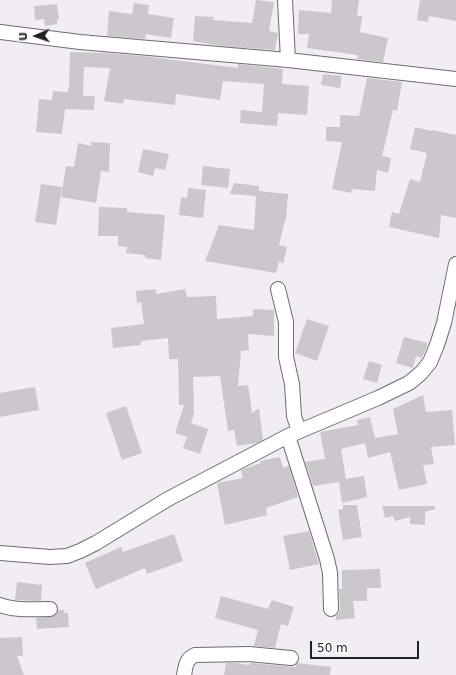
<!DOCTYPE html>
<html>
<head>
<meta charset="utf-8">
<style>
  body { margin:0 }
  #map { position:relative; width:456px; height:675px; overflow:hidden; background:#f2edf4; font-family:"DejaVu Sans",sans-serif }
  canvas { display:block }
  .north { position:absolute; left:16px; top:16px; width:40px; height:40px; -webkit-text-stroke:3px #fefcfe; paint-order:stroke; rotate:268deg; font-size:11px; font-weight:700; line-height:16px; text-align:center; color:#222123 }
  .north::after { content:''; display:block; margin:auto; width:14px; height:18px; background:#222123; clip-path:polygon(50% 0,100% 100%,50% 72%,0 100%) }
  .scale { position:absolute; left:310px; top:641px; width:109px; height:18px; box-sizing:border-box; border:2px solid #222123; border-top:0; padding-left:5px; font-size:12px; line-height:14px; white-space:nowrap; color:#222123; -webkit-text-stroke:3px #fefcfe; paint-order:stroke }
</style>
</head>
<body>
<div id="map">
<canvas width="456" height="675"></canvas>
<div class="north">U</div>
<div class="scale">50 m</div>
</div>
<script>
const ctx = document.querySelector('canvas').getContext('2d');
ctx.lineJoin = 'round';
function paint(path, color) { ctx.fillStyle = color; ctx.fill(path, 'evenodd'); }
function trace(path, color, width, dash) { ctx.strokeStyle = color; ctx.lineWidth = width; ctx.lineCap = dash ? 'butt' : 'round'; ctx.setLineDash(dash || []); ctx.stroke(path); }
const building = new Path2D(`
  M256,0L274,2L269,31L278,33L275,50L221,46L193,41L195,16L214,17L213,20L252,23Z
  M332,0H359L357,16H362L360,32L388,38L383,62L357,59L358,55L307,48L309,34H298L299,10L331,13Z
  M420,0H456V21L429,16L428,22L417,20Z
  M134,3L149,5L148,14L174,18L171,38L146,34L145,39L107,36L109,11L132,14Z
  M57,4L59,19H57V24L45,26L44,19L35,20L34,6Z
  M70,52L105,53L143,56L238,68V64L283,69L282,84L309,86L307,115L278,113L277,126L240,123L241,110L262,112L264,84L223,81L220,100L176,94L175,105L124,99L123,104L104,101L110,68L84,67L83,96H95L94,110L65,109L62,134L36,132L39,99L52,100L53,91L68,92V89H69Z
  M323,74L342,76L340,88L321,85Z
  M367,78L402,82L397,111L393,110L382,156L391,158L388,173L377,170L375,191L352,189L351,193L332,189L342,142L326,141V127H340V115L359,116Z
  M415,127L432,131V130L456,135V218L441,215L439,238L389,227L392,212L399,214L410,179L420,182L427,153L410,149Z
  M91,142L110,143L109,172L101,171L96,203L61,197L66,166L74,167L78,143L91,146Z
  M143,149L169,154L165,170L155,168L153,176L138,172Z
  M203,166L230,169L228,188L201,185Z
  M234,183L259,186V191L288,194L286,220H285L279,245L287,247L283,264L279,261L276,273L205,261L219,225L254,230L256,196L230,194Z
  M41,184L62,187L56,225L35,222Z
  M188,188L206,190L203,218L179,215L181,197L187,198Z
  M99,207L127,208V212L165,215L161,260L145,258V255L126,253L127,247L118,246V236H98Z
  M156,289V294L185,289L187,297L216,296L217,319L253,316V309L274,310V336L248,334L249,350L241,351L238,386L248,385L252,413L259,408L263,440L257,443L237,446L234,430L228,431L220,376L193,377L194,414L191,423L208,429L200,454L183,448L187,437L175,433L184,405H179L178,359H169L168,338L141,341V345L113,348L111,328L144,324L141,302L137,303L136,291Z
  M307,319L329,326L317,361L295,353Z
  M404,337L428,343L422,358L416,356L413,368L396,363Z
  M369,361L382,365L377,383L363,379Z
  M35,387L39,410L0,417V393Z
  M423,395L426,412L452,410L455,445L431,447L434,464L423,465L427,484L399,490L390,452L368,458L365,443L341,449L346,479L364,476L367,497L342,503L339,482L313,486L305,462L325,459L320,432L358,425L357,420L370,417L375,438L398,434L393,409Z
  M126,406L142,453L122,460L106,413Z
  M280,457L283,468L289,466L298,497L266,508L267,515L225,525L217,483L243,478L241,470L261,463L260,461Z
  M343,505H357L362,537L343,540L338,510L343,509Z
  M382,506H435V509L425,512V525L410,524V517L395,521L393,516L385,518Z
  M309,531L319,564L290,570L283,536Z
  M174,534L183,561L147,574L145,568L96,589L85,563L121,547L123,552Z
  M380,569L381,588H367V601H353L355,618L336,620V616L339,613L340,609L339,589H342V570Z
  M17,582L42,585L41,601L15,600Z
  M221,596L268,609L272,600L294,607L288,626L281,624L275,648L254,646L258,630L215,618Z
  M58,610H64V613H68L69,627L37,629L36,618L54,616L57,613Z
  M22,637L23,656H17L24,675H0V638Z
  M226,663H236L249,665L250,663L296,667L297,663L331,667L330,675H224Z`);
const minor = new Path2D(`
  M285,0L288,60
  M0,32L80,42L288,60L456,79
  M278,289L286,322V357L292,384L294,416L299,431
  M288,436L327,559L330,573L331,609
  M0,553L50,557L67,556L80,551L96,543L168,499L288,436L378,398L409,383L421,373L430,362L437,345L444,323L456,264
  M0,605C16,611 34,609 50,609
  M184,675C186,665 186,659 195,655L249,654L291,658`);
paint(building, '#cbc7cd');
trace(minor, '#6f6b70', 16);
trace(minor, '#fff', 14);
</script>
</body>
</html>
